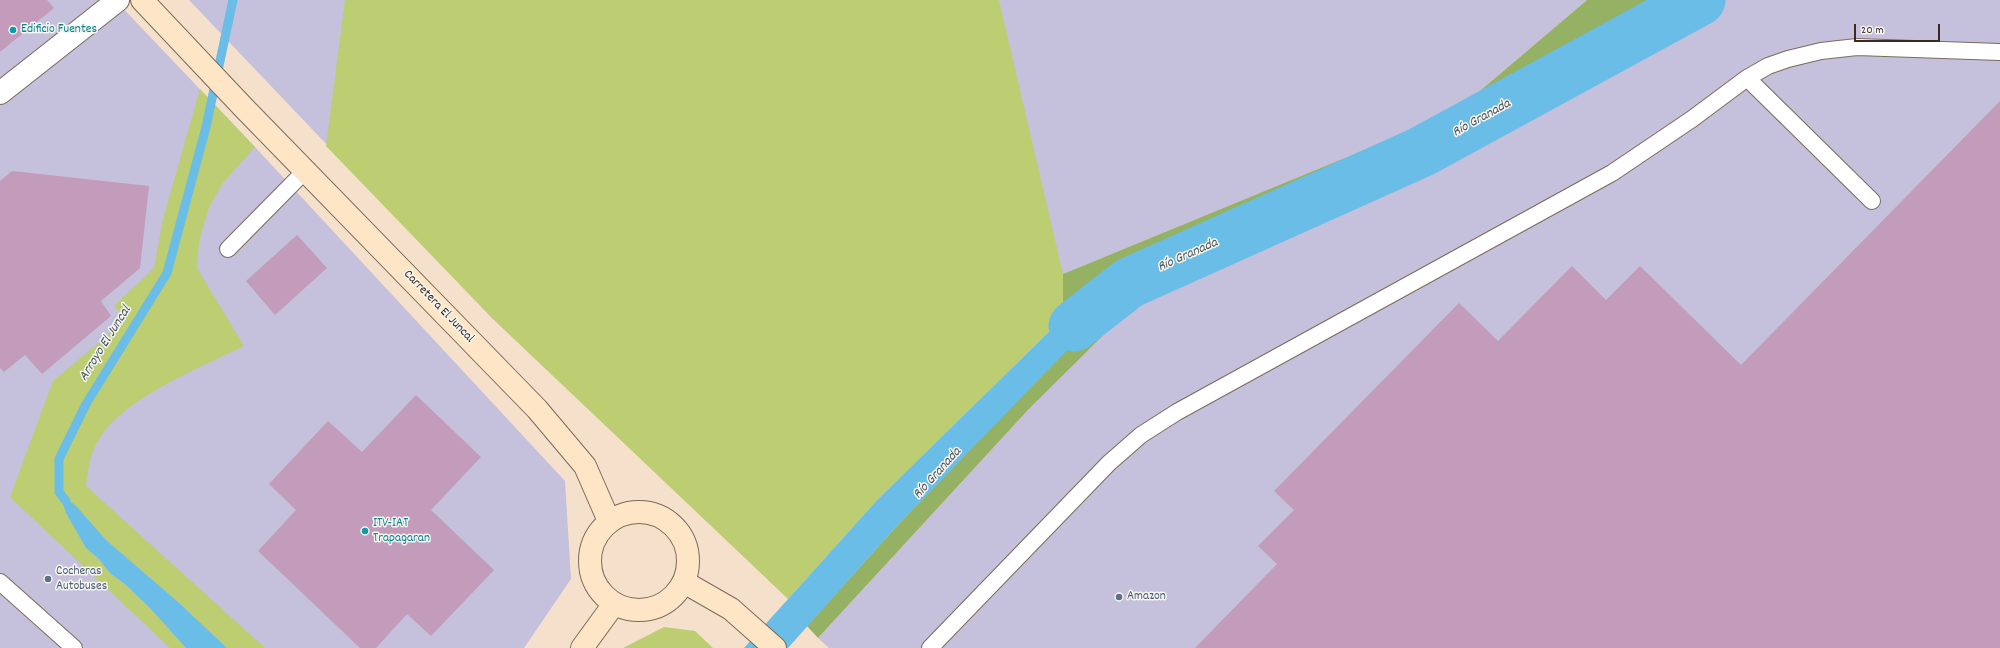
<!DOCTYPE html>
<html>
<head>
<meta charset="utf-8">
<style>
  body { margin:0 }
  #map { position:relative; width:2000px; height:648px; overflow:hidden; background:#f5e1cb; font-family:Dekko,sans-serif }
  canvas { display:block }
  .scale { position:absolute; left:1854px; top:24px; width:86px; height:18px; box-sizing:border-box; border:2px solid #3b2a1e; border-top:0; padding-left:5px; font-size:12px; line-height:14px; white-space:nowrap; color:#3b2a1e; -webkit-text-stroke:3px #f6f6f2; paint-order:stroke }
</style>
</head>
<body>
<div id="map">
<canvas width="2000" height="648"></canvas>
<div class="scale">20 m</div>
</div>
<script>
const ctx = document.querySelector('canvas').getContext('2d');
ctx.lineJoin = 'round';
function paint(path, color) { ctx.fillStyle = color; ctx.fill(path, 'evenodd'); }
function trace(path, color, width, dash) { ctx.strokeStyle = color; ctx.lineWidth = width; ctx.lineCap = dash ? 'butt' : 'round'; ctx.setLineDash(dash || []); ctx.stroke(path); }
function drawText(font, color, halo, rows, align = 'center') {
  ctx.font = font + ' Dekko,sans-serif'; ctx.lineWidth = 3; ctx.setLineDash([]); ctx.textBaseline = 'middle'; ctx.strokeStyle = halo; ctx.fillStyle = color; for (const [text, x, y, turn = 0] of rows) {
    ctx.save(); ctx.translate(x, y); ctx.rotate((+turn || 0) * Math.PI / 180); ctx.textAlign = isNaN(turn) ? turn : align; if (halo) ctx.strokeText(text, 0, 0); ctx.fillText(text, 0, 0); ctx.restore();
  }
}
const industrial = new Path2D(`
  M0,0H115L255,147L565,481L571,579L524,648H0Z
  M189,0H1587L1454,113L1063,274L748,560L492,318Z
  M1726,0H2000V648H829L818,638L1028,410L1152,287L1431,169L1636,48Z`);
const green = new Path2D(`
  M345,0H999L1063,274V318L878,499L788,599L492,318L326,146Z
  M200,89L255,147L222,184L208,210L199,242L197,268L244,346C200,368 125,397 99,439C90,453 88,470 86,486L265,648H227L178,602L106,540L77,507L60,492L66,513L86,548L98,558L110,573L126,585L150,608L186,648H170L10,497L53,381L127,319L114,306L154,268L163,219Z
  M664,627L695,631L713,648H623Z`);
const forest = new Path2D(`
  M1587,0H1726L1636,48L1431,169L1152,287L1028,410L818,638L807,626L894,529L1128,284L1063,318V274L1454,113Z`);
const water = new Path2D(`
  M1129,283L1084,333L894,529L788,648H744L878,499L1063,318Z
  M59,492L77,507L106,540L178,602L227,648H186L150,608L126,585L110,573L98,558L86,548L66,513Z`);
const stream = new Path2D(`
  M66,501L59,492V459L86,404L167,273L206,127L233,0`);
const river = new Path2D(`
  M1074,326L1129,283L1421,152L1700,0`);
const building = new Path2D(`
  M0,0H47L54,8L0,52Z
  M2000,101V648H1195L1277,564L1258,546L1294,510L1274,491L1459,303L1498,341L1572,266L1606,300L1640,266L1741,365Z
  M12,171L149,186L140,268L101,301L111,316L42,374L25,355L4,372L0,368V181Z
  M297,235L327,268L275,315L246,281Z
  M416,395L481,457L431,510L494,570L431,636L407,614L376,648H360L258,551L296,510L269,484L328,421L362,452Z`);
const lane = new Path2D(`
  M1747,78L1872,201
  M228,249L305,171
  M0,582L74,648
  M930,648L1109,463L1141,435L1177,412L1612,173L1692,119L1747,78L1768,66L1788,59L1821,51L1857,47L2000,52`);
const street = new Path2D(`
  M0,93L118,0`);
const secondary = new Path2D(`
  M142,0L244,108L537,409L585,466L609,521
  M590 561a49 49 0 1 1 98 0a49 49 0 1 1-98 0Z
  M684,582L731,609L775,648
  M582,648L614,604`);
const markers = [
  [13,30,4,"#0f9aa8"],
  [365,531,4,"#0f9aa8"],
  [48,579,4,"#5c6f8a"],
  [1119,597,4,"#5c6f8a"]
];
const cultureNames = [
  ["Edificio Fuentes",21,30],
  ["ITV-IAT",373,524],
  ["Trapagaran",373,539]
];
const streetNames = [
  ["Carretera El Juncal",438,307,46]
];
const serviceNames = [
  ["Cocheras",56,572],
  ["Autobuses",56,587],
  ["Amazon",1127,597]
];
const waterNames = [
  ["Río Granada",1482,119,-29],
  ["Río Granada",1188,256,-24],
  ["Arroyo El Juncal",106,344,-58],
  ["Río Granada",938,474,-48]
];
paint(industrial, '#c5c0db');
paint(green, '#bcce71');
paint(forest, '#95b163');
paint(water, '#6abde6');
trace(stream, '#6abde6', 9);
trace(river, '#6abde6', 51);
paint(building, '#c29cba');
trace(lane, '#7c6a5b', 18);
trace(street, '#7c6a5b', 24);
trace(secondary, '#7c6a5b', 24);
trace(lane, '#fff', 16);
trace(street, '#fff', 22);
trace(secondary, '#fde5c5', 22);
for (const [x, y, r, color] of markers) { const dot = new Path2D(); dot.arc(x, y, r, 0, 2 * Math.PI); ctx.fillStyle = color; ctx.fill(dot); trace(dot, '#f6f6f2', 1.5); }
drawText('13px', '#0d838f', '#f6f6f2', cultureNames, 'left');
drawText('13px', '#3b2a1e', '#f6f6f2', streetNames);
drawText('13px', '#4e5e75', '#f6f6f2', serviceNames, 'left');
drawText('italic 14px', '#49565a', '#f6f6f2', waterNames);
</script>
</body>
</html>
